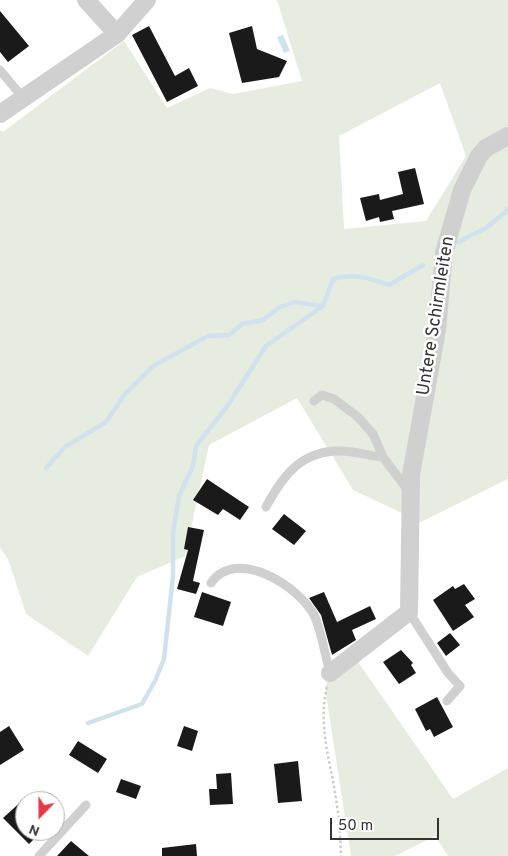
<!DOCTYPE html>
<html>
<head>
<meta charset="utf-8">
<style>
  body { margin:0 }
  #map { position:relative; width:508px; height:856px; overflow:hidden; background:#fff; font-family:Overpass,sans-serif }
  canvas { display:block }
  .north { position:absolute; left:15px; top:791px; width:50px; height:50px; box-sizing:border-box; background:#fff; border:1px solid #adadad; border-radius:50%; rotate:202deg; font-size:14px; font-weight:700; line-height:20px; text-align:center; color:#333 }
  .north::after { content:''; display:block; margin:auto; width:18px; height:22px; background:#e63946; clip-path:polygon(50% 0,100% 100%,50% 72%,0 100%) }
  .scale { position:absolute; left:330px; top:818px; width:109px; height:22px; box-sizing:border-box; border:2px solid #333; border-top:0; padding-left:6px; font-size:15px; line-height:18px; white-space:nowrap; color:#333; -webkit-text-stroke:4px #fff; paint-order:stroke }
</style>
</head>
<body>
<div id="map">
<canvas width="508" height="856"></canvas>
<div class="north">N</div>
<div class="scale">50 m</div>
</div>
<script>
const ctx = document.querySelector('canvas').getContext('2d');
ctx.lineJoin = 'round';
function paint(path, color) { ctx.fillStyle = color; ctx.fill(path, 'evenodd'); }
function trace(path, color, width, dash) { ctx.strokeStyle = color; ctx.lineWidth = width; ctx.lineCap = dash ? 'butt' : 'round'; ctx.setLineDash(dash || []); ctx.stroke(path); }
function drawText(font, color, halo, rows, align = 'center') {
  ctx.font = font + ' Overpass,sans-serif'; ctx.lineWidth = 5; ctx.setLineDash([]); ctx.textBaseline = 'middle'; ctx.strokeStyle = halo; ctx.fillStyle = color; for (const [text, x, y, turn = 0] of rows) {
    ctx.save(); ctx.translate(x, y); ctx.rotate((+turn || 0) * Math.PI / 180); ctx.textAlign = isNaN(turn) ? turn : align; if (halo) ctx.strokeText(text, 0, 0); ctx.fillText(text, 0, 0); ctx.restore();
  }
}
const green = new Path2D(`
  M277,0H508V479L421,522L353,490L297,398L209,445L185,556L137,577L88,656L26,614L8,559L0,548V130L3,132L124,41L167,108L210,88L233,94L302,81ZM440,83L466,156L426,221L344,229L339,136Z
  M354,656L453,799L508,768V856H448L435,836L395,856H351L325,688L330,673Z`);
const water = new Path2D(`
  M283,35L290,51L284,53L277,37Z`);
const stream = new Path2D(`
  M458,242L486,228L508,210
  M46,468L65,447L106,422L125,394L153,366L208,336L229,335L242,324L263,320L280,307L294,302L322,306
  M88,723L142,704L155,681L164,659L173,576V533L179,496L193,466L196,446L228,405L266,346L323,306L333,279C354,273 370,278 389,285L423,265`);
const building = new Path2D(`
  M0,11L29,46L8,62L0,52Z
  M149,26L175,76L189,68L198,86L167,102L132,35Z
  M252,26L257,49L287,61L279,77L242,83L229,33Z
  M415,168L424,204L392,211L394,219L380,222L379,217L366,221L360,198L379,194L380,200L403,194L398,172Z
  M207,479L249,507L240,520L223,509L218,515L193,500Z
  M284,514L306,531L294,545L272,529Z
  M188,527L204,530L193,581L200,583L196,594L177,589L188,550L184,549Z
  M464,584L475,599L465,605L474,617L453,631L433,600L453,586L455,589Z
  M202,592L231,602L223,626L194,617Z
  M324,592L337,622L370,606L376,619L352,630L356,640L332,655L321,615L309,598Z
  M450,633L460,645L446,656L437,643Z
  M401,650L413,663L411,665L416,673L399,684L383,662Z
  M437,697L453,727L434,737L430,729L426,731L415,709Z
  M9,726L24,750L0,765V732Z
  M184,726L198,731L192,751L177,746Z
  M78,741L107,759L98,773L69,755Z
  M298,761L302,801L278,803L274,764Z
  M231,773L233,804L210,805L209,789H217L216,774Z
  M121,779L141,786L136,799L116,792Z
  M25,798V831H42L29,844L3,818Z
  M71,841L89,856H57Z
  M196,844L197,856H162V848Z`);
const path = new Path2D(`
  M327,687C317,728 332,765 337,806C340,822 340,839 341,856`);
const lane = new Path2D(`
  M0,70L23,98
  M314,401L322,395L334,399L358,417L373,434L383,457L407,489L409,488
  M266,507C283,475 302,450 341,451C355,451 369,456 383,457
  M211,583C236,546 301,587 315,617C322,634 325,655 330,673
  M409,612L448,673L460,686L447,701
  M39,856L86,805`);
const street = new Path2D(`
  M86,0L117,34
  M0,114L117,34L147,0
  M330,673L409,612L411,475L437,330L444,253L462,190L479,156L486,148L508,136`);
const streetNames = [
  ["Untere Schirmleiten",437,316,-81]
];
paint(green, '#e6ecdf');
paint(water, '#cfe2ee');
trace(stream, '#cfe2ee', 4.5);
paint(building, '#1a1a1a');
trace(path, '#cdcdcd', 2.5, [2.5, 2.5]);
trace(lane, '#d0d0d0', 9);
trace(street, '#d0d0d0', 18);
drawText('18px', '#333', '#fff', streetNames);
</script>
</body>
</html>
